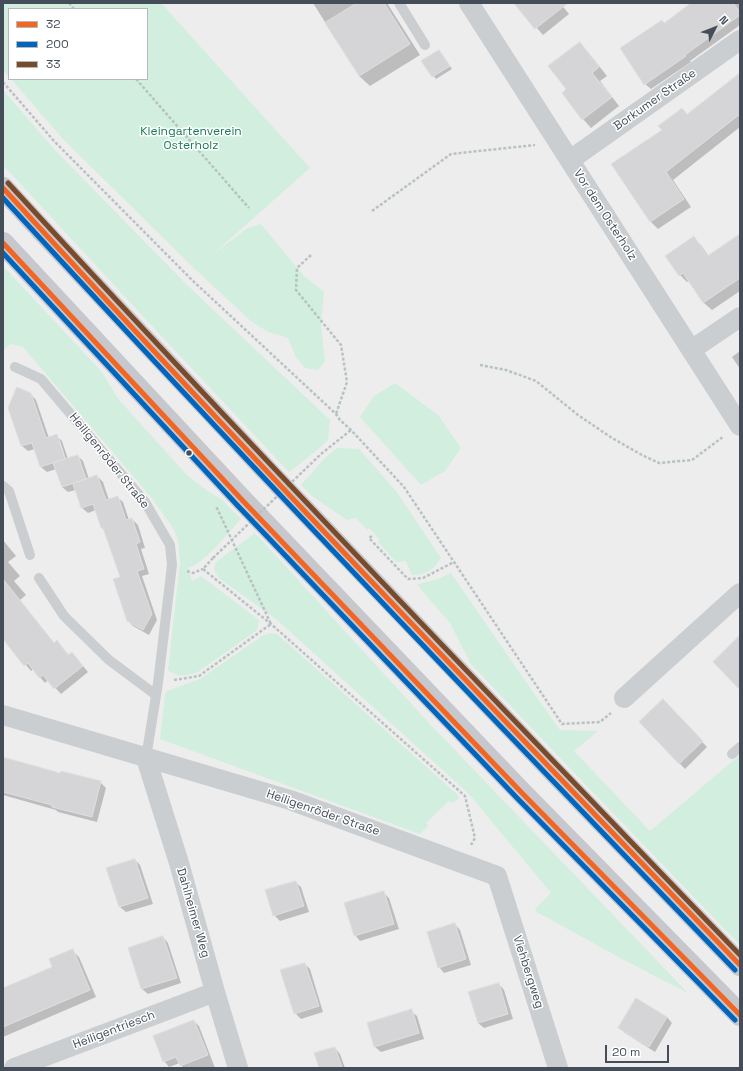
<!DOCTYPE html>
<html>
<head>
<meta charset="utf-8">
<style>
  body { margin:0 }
  #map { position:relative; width:743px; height:1071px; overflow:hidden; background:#eeeded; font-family:"Space Grotesk",sans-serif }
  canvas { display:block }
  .frame { position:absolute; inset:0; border:4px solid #454d59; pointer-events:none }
  .legend { position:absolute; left:8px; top:8px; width:140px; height:72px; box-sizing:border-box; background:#fff; border:1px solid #b5b8bd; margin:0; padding:5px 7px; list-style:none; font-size:12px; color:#454d59 }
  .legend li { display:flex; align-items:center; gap:8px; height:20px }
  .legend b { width:20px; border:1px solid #b5b8bd }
  .north { position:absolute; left:695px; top:8px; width:40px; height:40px; -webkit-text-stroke:3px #fff; paint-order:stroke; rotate:48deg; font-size:11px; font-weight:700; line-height:16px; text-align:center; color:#454d59 }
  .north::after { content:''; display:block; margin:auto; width:14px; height:18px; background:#454d59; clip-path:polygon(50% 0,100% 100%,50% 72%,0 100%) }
  .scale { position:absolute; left:605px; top:1045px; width:64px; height:18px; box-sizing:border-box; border:2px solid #454d59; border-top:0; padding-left:5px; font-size:12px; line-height:14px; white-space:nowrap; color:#454d59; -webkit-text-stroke:3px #fff; paint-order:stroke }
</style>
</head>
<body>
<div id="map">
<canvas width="743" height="1071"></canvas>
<div class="frame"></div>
<ul class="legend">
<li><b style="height:5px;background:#f26522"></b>32</li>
<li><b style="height:5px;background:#0065bd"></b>200</li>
<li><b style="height:5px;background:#7a4b2a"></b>33</li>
</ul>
<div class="north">N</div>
<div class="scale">20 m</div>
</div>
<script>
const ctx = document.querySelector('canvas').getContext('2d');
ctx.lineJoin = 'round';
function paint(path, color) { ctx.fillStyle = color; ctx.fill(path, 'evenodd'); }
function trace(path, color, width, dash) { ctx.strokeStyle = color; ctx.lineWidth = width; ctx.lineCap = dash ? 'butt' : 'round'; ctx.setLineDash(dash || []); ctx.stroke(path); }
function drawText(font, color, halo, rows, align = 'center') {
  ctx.font = font + ' "Space Grotesk",sans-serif'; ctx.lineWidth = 3; ctx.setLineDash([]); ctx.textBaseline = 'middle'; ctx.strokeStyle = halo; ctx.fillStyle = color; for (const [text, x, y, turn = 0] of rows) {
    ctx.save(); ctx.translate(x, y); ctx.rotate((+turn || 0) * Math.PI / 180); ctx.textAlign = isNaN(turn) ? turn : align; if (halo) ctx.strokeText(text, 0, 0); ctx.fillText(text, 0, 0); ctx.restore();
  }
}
const green = new Path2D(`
  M3,3H161L310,168L213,254L248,228L261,224L303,275L324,292L321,325L325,362L318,370L305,368L296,357L288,338L268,332L251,321L198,272L63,139L11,79H147V9H9V77L3,70Z
  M3,90L54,149L187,285L330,420L328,440C316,452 302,462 289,472L153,327L3,165Z
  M3,266L101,371L119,400L187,475L206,490L221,499L241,519C228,533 206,562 188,568L192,581L201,576L259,620L257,630L198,672C186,676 178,678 168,670L180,563L178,540L173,528L151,497L23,347L11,344L3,351Z
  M395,383L438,415L461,448L445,471L421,485L360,417L374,396Z
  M337,448L359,449L396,491L441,558C434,569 426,576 412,575L406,561L396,562L378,542L380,540L369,528L367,530L356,518L347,520L312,496L301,485L325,458Z
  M255,533L428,722L688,993L622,959L537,912L535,909L551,893L468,793L276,619L219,578C215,572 212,569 216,562Z
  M451,573L535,695L560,730L598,731L574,751L650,831L740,755V945L563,761L471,664L450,623L417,585L422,583L438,579Z
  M270,633L277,634L458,795L459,798L453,803L449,801L426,823L428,826L420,834L160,739L165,695L167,691L172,689L200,679L262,636Z`);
const shadow = new Path2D(`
  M313,3H387L420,55L370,86L359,76Z
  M515,3H560L569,14L543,35Z
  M692,3H740V25L690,61L691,62L651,89L645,84L664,24Z
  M580,43L588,52L607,76L600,81L619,106L591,128L583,119L563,93L568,89Z
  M441,53L452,69L436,79L423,62Z
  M740,75V127L673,180L691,207L658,229L650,221L613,164L688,115Z
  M740,235V291L712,310L704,303L689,281L687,282L680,275L694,238L701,245L709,257Z
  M740,351V369L732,357Z
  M31,394L36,400L49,438L56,436L62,441L68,459L78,456L83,461L89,479L97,476L103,482L109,500L117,497L123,502L129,520L132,519L138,525L145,548L141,549L149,574L142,576L157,620L149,635L133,626L127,620L121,578L104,530L102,528L96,510L88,513L82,508L76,490L68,492L62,487L56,469L47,472L41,467L35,449L28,451L22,446L9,408ZM58,441H60L67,463L66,464Z
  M3,540L16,556L8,562L20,576L14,581L26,595L20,600L54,643L62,647L69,655L72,653L88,672L61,694L48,680L45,683L33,669L31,671L3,637Z
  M663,701L707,747L685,769L640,722Z
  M3,758L61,774L100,782L106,788L97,822L58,812L56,810L3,795Z
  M135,860L140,865L153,904L126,912L120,907L108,869Z
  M295,882L301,887L309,912L280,921L274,915Z
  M383,892L389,898L399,929L360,941L355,935Z
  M455,924L460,930L471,965L444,973L439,967Z
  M163,937L168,943L181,983L148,994L142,989Z
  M72,950L79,957L96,997L3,1037V994L54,968Z
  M305,964L310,969L323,1012L301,1019L295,1013Z
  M499,984L504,990L513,1019L484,1028L478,1023Z
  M637,999L667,1017L672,1023L655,1052L625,1033L619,1028Z
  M411,1011L417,1016L424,1039L381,1052L375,1047L368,1024Z
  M194,1021L199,1026L215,1068H183L180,1063L169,1067L164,1061Z
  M335,1048L340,1054L345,1068H320Z`);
const building = new Path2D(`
  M357,3H384L410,44L359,76L325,23Z
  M514,3H568L535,29Z
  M691,3H733L740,12V15L685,55L686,56L644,85L620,48L662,20L664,23Z
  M580,42L599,67L592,73L612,97L582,120L562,93L566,89L548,66Z
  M439,50L450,66L432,77L421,61Z
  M740,73V114L666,172L684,199L650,222L611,164L662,130L658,126L682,108L687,114Z
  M740,234V278L703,303L683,273L679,276L665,256L694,236L707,256Z
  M17,387L31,393L46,438L57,434L65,459L40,467L32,443L21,446L8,408Z
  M78,455L86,479L62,487L53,463Z
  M97,475L106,500L118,496L126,520L132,518L140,542L136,544L144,569L137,571L152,614L143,630L127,621L113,579L120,577L103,528H101L93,504L81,508L73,484Z
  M3,579L54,643L57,640L68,655L72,652L83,666L54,689L43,675L39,678L28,663L24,666L3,639Z
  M740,635V690L713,662Z
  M663,699L703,741L679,764L639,722Z
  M3,757L60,773L61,771L101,781L92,817L52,807V805L3,792Z
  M135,859L148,898L119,907L106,868Z
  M296,881L304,906L273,916L265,890Z
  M384,891L394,924L354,936L344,903Z
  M455,923L466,959L438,968L427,932Z
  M163,936L177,978L141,989L128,948Z
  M73,949L90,990L3,1027V988L52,967L49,959Z
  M305,963L319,1006L294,1014L280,970Z
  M499,983L508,1014L478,1023L468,992Z
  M636,998L667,1017L649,1047L618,1028Z
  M412,1009L419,1033L374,1047L367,1023Z
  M194,1020L208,1055L180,1066L176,1057L163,1062L153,1036Z
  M335,1047L342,1068H319L314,1053Z`);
const path = new Path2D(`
  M69,3L74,9
  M136,79L249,208
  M3,82L54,141L192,280L336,414L340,420L351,430L404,487L562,724L600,722L611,713
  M372,211L451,154L535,145
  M311,255L297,268L296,290L341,345L347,382L336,414
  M480,365L506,370L536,381L578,415L612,438L642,455L659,463L692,460L724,436
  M321,454L351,430
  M372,536L369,538L408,579L423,578L454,562
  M213,558L203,569L271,624L465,796L475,838L471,845
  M187,571L193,573L203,569
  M174,680L199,676L271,624L216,506`);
const service = new Path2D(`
  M399,3L425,45
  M15,367L41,379L145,502L170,545L172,565L158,683L146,758
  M3,486L9,491L30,555
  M39,578L64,616L109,660L156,695
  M732,754L740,747`);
const minor = new Path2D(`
  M469,3L740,426
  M570,160L740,40
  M691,350L740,317
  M624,698L740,593
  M3,715L290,800L497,876L558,1068
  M146,758L179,863L215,992L238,1068
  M14,1068L215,992`);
const primary = new Path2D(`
  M3,188L48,237L269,473L552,770L740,965
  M3,243L244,502L522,793L740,1015`);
const pathBridge = new Path2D(`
  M213,558L321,454`);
const bus1 = new Path2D(`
  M3,188C244,451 492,708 740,965
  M3,243L244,502L522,793L740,1015`);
const bus2 = new Path2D(`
  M3,198C243,459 489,715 735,970
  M3,253L239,507L517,798L735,1020`);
const bus3 = new Path2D(`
  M8,183C248,444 494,700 740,955`);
const markers = [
  [189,453,3.5,"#454d59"]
];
const streetNames = [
  ["Borkumer Straße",655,100,-35],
  ["Vor dem Osterholz",605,215,57],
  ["Heiligenröder Straße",109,461,51],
  ["Heiligenröder Straße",323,813,19],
  ["Dahlheimer Weg",193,913,74],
  ["Viehbergweg",528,972,72],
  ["Heiligentriesch",114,1030,-21]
];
const parkNames = [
  ["Kleingartenverein",191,132],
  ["Osterholz",191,146]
];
paint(green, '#d1eedf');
paint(shadow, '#0003');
paint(building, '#d5d5d7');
trace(building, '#dfdfe0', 1);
trace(path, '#b7c2c1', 2.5, [3, 2]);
trace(service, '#cbced1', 10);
trace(minor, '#cbced1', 20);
trace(primary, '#c6c8ce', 22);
trace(pathBridge, '#b7c2c1', 2.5, [3, 2]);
trace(bus1, '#f26522', 5);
trace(bus2, '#0065bd', 5);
trace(bus3, '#7a4b2a', 5);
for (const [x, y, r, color] of markers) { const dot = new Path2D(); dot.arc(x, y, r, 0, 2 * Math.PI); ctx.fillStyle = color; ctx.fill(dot); trace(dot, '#fff', 1.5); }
drawText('12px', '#454d59', '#fff', streetNames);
drawText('12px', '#167a54', '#fff', parkNames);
</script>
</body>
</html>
